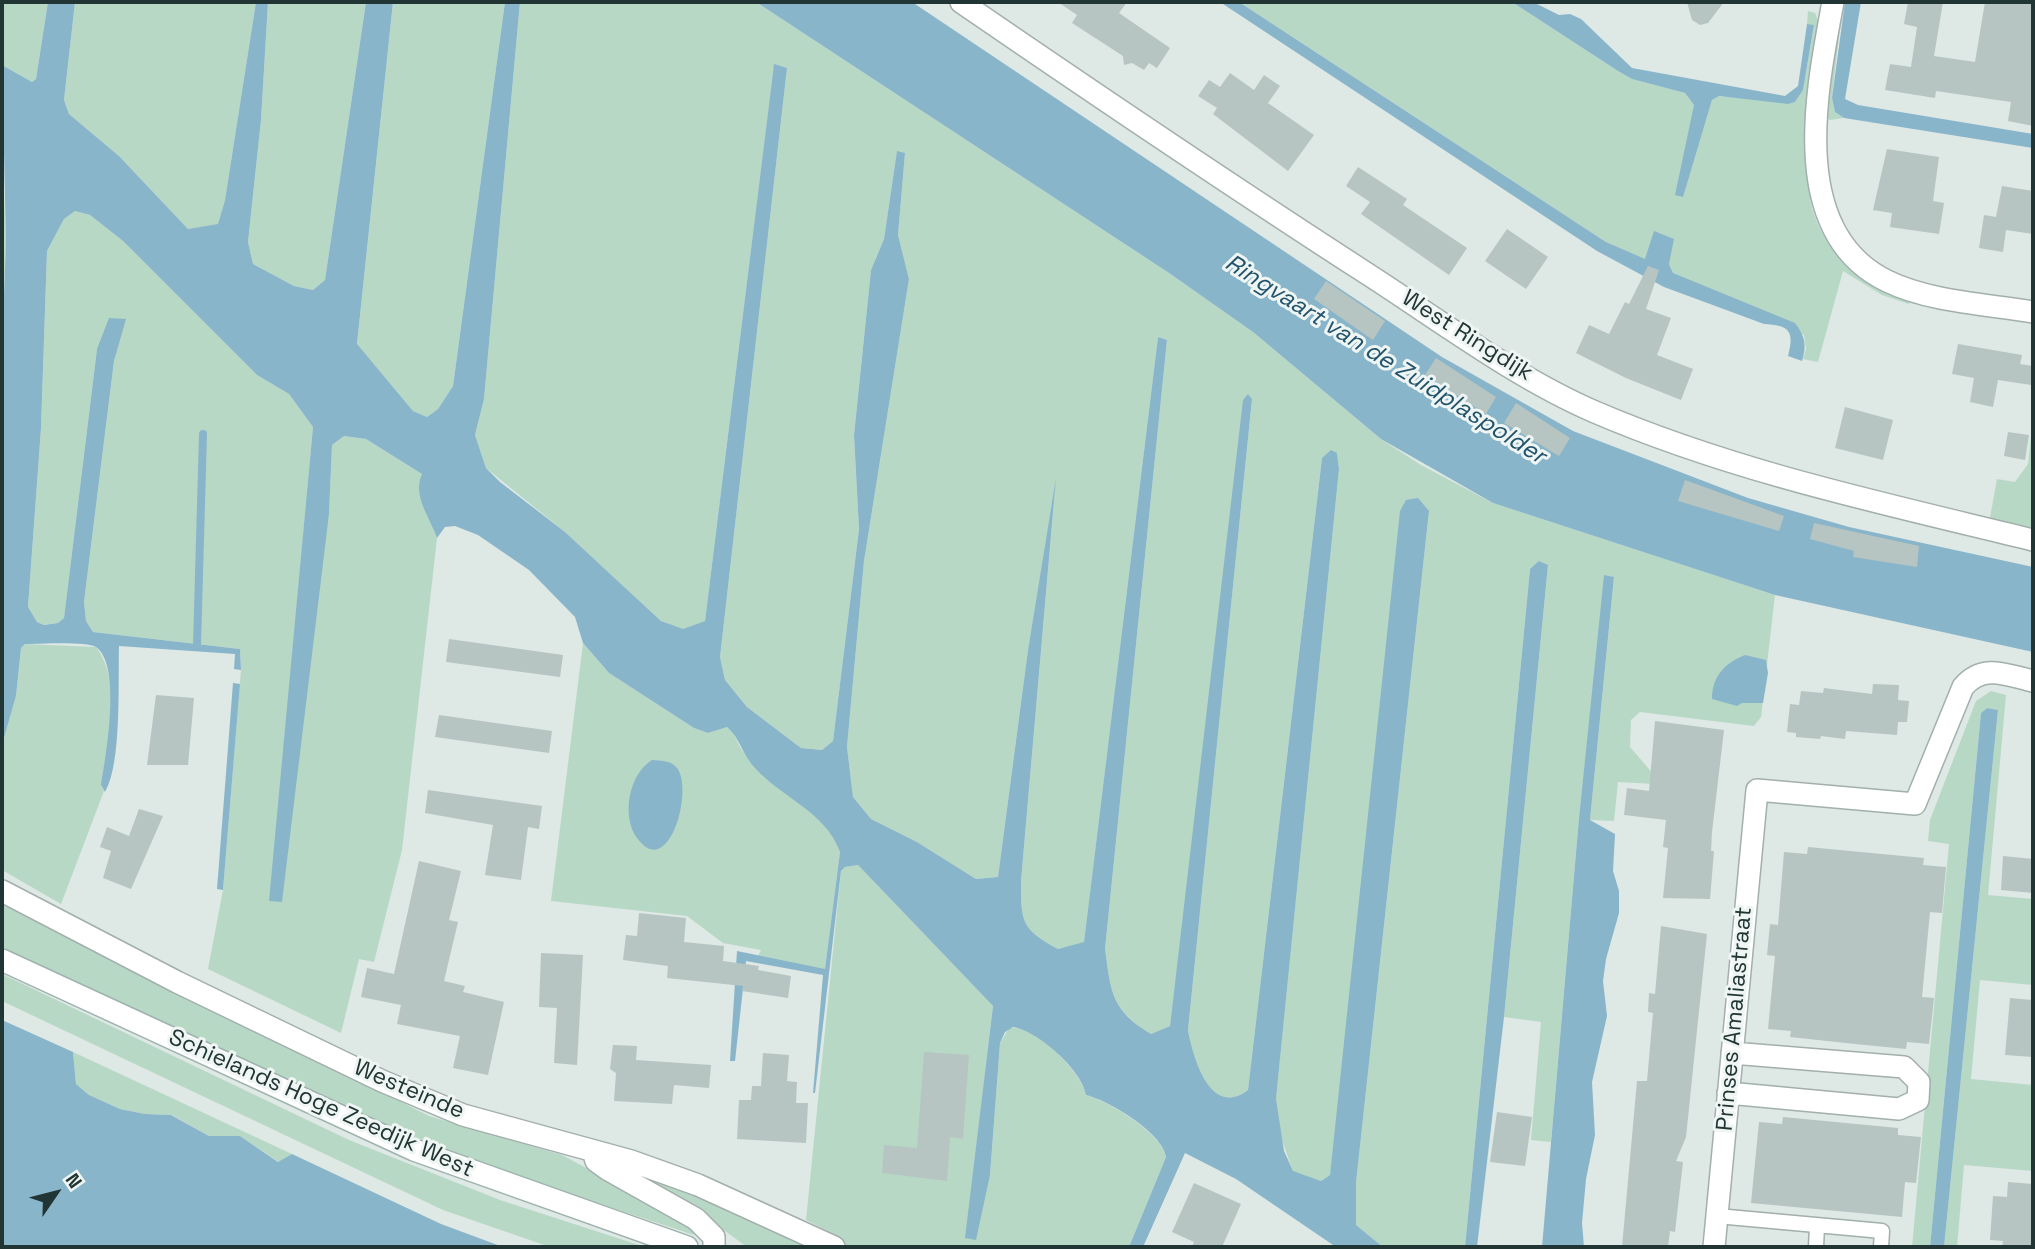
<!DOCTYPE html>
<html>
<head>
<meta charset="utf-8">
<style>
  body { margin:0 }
  #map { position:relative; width:2035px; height:1249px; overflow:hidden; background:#dee8e5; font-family:"Space Grotesk",sans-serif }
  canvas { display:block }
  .frame { position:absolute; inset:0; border:4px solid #213634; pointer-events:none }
  .north { position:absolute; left:21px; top:1158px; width:70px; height:70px; -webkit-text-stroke:5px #eef5f3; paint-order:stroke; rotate:55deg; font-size:19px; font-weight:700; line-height:28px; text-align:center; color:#213634 }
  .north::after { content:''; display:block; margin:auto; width:24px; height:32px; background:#213634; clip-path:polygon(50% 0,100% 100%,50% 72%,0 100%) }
</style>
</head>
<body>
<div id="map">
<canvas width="2035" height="1249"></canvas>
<div class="frame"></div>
<div class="north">N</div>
</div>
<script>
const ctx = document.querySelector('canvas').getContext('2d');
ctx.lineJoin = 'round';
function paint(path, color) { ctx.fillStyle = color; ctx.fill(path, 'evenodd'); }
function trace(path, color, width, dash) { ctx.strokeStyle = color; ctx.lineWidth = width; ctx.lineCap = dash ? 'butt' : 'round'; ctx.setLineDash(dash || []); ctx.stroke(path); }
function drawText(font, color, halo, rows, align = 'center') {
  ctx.font = font + ' "Space Grotesk",sans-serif'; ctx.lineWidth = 6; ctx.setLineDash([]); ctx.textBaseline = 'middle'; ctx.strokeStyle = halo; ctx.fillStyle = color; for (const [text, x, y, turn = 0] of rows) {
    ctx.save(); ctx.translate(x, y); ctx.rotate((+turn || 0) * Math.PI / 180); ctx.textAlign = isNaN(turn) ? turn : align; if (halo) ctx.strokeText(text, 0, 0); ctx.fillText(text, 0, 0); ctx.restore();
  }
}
const green = new Path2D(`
  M2,2H48L36,79L32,82L2,65Z
  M75,2H256L225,200L218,225L188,229L119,156L69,114L64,100Z
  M268,2H366L325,280L313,290L294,286L253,264L248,242L261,120Z
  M393,2H505L453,386L438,409L427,417L413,411L357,345Z
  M520,2H756L1169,273L1253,332L1381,439L1421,465L1493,503L1775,595L1761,717L1754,726L1640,712L1631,720L1630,747L1655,776L1654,784L1618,782L1614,821L1590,820L1614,578L1605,576L1579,818L1551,1142L1531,1140L1541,1022L1504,1017L1548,565L1530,569L1465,1247H1383L1356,1225V1183L1429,511L1330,1175L1321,1181L1293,1172L1261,1079L1276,1098L1339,469L1337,453L1322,458L1248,1090C1210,1119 1193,1057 1188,1030L1252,399L1248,394L1170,1026L1151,1034C1111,1009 1111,992 1105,949L1167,340L1158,337L1084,943L1058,949C1021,929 1021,922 1021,881L1055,491L1028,650L998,877L976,879L917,842L871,819L853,797L847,747L864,561L909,279L898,235L905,153L897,152L884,239L871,270L854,435L859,529L833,741L822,750L801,748L747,707L725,680L720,657L787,68L774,65L705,621L683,630L661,621L565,532L486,468L475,435L484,399Z
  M1239,2H1512L1618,71L1632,79L1685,93L1694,105L1682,197L1712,100L1718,96L1795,102L1803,90L1814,26L1807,24L1808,11L1815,13L1821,28L1810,199C1815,224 1826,244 1845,262L1911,295L1909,304L1882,295L1843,271L1818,362L1803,359L1806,349L1804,335L1689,282L1673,273L1669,264L1645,260L1606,242Z
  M1839,36L1832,98L1835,112L1844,118L1830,120L1822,116L1832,41Z
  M2,136L6,242L2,346Z
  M75,211L90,215L123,241L257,375L289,394L313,427L270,901L329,514L332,445L344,436L366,439L422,474C419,506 428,509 437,538L402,850L374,962L359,959L341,1033L208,969L223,890L241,670L240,649L93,632L86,621L84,602L114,361L125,319L97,349L64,618L58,623L44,625L37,622L28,608L41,428L47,251L64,219Z
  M2033,418V532L1989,523L1997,479L2015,482L2028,464Z
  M583,643L609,673L694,728L708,733L727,727C736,734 736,741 742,750C769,787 824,806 840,852L825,970L758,956L761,950L723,943L687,916L551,901Z
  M25,644L96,647C123,682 108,743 101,785L104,791L61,904L2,870V745L16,696L21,648Z
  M1991,691L2006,695L1988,895L2033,899V985L1980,980L1971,1079L2033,1085V1171L1964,1165L1957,1247H1944L1998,710L1987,708L1981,713L1930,1247H1912L1949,844L1928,841L1930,820L1976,701Z
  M858,865L993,1006L973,1176L990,1175L1000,1043L1009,1028C1034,1024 1082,1072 1086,1095C1107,1100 1164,1135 1166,1157L1129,1247H845L837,1243L836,1235L806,1220L841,871L845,867Z
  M2,899L429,1116L562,1155L659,1207L691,1227L694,1235L423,1145L32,963L2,947Z
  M2,974L349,1140L500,1200L645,1247H550L443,1210L2,1001Z
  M73,1052L292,1154L279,1162L240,1136H209L172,1115L145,1114L120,1109L89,1095L76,1084Z
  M606,1162L691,1191L814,1247H747L707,1218Z`);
const water = new Path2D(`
  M48,2H75L64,100L69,114L119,156L188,229L218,224L225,200L256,2H268L261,120L248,242L253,264L294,286L313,290L325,280L366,2H393L357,344L413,411L427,417L438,409L453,386L505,2H520L484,399L475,435L486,468L500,482L565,532L661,621L683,629L705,621L774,64L787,68L720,657L725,680L747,707L801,748L822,750L833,741L859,529L854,435L871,270L884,239L897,151L905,153L898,235L909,279L864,561L847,747L853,797L871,819L917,842L976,879L998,877L1028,650L1056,478L1021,881C1021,922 1021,929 1058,949L1084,942L1158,337L1167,340L1105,949C1111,992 1111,1010 1151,1034L1170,1026L1243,400L1248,394L1252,399L1188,1030C1193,1057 1210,1119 1248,1090L1322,458L1331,450L1337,453L1339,469L1276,1099L1284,1151L1293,1171L1321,1181L1330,1175L1400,511L1406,500L1418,498L1429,511L1356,1183V1225L1383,1247H1336L1236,1179L1185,1153L1143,1247H1129L1166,1157C1164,1134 1108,1100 1086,1095C1082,1070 1038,1031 1013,1027L1005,1032L1000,1043L990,1175L976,1240L965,1238L993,1006L858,865L845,867L841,871L815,1093H813L823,975L746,961L735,1061H730L737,951L825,969L840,852C825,811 782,798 755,768C743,756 740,738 727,727L708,733L694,728L609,673L583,643L575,617L529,570L478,535L455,526L445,527L437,538C430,517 412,496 422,474L366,439L344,436L332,445L329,514L282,902L269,901L313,427L289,394L257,375L123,241L90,215L75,211L64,219L47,251L41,428L28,607L37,622L44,625L58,623L64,618L97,349L109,318L126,319L114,361L84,602L86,621L93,632L240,649L241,670L234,669L235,654L119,646C118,682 122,764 105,792L101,785C106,756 122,666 96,647C87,641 38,644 25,644L21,648L16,696L2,745V346L6,242L2,65L32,82L36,79Z
  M756,2H912L1442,357L1573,431L1748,498L1849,527L2033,567V652L1775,595L1493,503L1381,439L1253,332L1169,273Z
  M1220,2H1239L1606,242L1645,259L1654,231L1674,239L1669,264L1673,273L1795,323C1805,336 1807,345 1802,361L1788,356C1795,331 1789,325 1764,324L1664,287L1597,251Z
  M1512,2H1533L1559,15L1570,14L1581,19L1632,68L1785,96L1798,86L1807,24L1814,25L1803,90L1795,102L1788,104L1719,96L1712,100L1683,197L1675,195L1694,105L1685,93L1632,79L1618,71Z
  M1845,2H1861L1845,99L1858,105L2033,134V148L1844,118L1835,112L1832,98Z
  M1539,561L1548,565L1504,1017L1477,1247H1465L1530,569Z
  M1604,575L1614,577L1590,820L1615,834L1613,871L1619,891V913L1606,959L1603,981L1607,1016L1592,1082L1595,1135L1586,1179L1582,1223L1584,1247H1542L1579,818Z
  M1745,655L1766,660L1768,673L1763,703H1742L1737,706L1712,699C1712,676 1725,663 1745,655Z
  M233,683L240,684L223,890L217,889Z
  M1987,708L1998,710L1944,1247H1930L1981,713Z
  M652,760C661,761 671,760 677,768C694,789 669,882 637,838C621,816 629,774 652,760Z
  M2,1020L73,1052L76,1084L89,1095L120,1109L145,1114L171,1115L209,1136H240L278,1162L292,1154L441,1224L503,1247H2Z`);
const stream = new Path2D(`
  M197,645L203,434`);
const building = new Path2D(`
  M1058,2H1127L1119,13L1170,48L1157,68L1149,63L1144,70L1132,63L1124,65L1123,56L1072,23L1077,15Z
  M1687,2H1724L1708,23L1700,25L1692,20Z
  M1908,2H1943L1934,56L1975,62L1985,2H2033V126L2008,121L2011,102L1936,91L1935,98L1885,90L1890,64L1911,67L1917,27L1904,24Z
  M1230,73L1254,90L1264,75L1280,86L1268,103L1314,135L1288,171L1213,114L1217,108L1198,96L1209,80L1220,87Z
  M1887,149L1939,157L1933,201L1944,203L1939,234L1890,227L1892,213L1873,210Z
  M1358,167L1407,199L1403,205L1467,248L1449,275L1361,214L1370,202L1346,186Z
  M2002,186L2033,191V234L2006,230L2003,252L1979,248L1984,215L1996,217Z
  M1507,229L1548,257L1526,289L1485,261Z
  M1648,266L1659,270L1646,309L1671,318L1657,355L1693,369L1681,400L1626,378L1576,353L1589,325L1609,334L1625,302L1629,304Z
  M1326,281L1385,321L1373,340L1314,299Z
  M1958,344L2022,355L2020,364L2033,366L2031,385L1998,380L1993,407L1970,402L1974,378L1952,374Z
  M1436,358L1496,397L1486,414L1425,375Z
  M1516,403L1570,438L1559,456L1504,423Z
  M1845,407L1893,420L1883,460L1835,448Z
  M2008,432L2029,435L2025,460L2004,456Z
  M1685,480L1784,516L1779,531L1678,501Z
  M1814,523L1919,546L1917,567L1853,557L1854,551L1810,539Z
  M449,639L563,655L560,677L446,662Z
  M1873,684L1899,685L1898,700L1909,701L1907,722H1898L1897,735L1846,731L1845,739L1821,736L1820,739L1796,737V733L1787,732L1790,704L1799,705L1801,691L1823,693L1824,688L1872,694Z
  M156,695L194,698L188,765H147Z
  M439,715L552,731L549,753L435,737Z
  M1655,721L1724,730L1712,832L1711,851H1714L1710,899L1663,898L1668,848L1663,847L1666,820L1624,815L1627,788L1649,791Z
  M428,790L542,806L539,829L528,827L521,880L485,875L493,825L425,813Z
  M139,809L163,816L131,889L103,878L111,851L100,847L107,827L129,836Z
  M1808,847L1924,858L1923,865L1946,867L1942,913L1930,912L1922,997L1934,998L1929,1044L1907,1042L1906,1049L1855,1044L1790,1037L1791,1031L1768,1029L1775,956L1767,955L1770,924L1778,925L1784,852L1807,854Z
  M2003,856L2033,859V893L2001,890Z
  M419,861L461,871L449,920L458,922L444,981L465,986L463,992L504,1002L488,1075L453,1068L460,1036L397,1024L401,1005L361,997L367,968L394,974Z
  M639,913L686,918L684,942L724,946L723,961L759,966L758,970L791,976L788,998L742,991L743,986L667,978L668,966L623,960L626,935L637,936Z
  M1661,926L1707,934L1686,1137L1676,1161L1683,1162L1675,1232L1670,1231L1668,1247H1622L1637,1081H1647L1653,1013L1648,1012L1649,993L1655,994Z
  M541,953L583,955L577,1065L554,1063L557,1008L539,1007Z
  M2010,998L2033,1000V1057L2005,1055Z
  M613,1045L637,1046L636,1060L711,1065L709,1088L674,1085L672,1104L614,1101L616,1073L610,1069Z
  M924,1052L969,1055L963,1139L950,1137L947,1181L882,1173L884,1145L917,1148Z
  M763,1053L789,1055L787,1081L797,1082L796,1103H808L806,1143L737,1139L739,1100H751L752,1086H761Z
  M1497,1112L1532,1117L1525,1166L1490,1162Z
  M1783,1117L1898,1128V1135L1921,1137L1916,1183L1905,1182L1902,1217L1751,1203L1759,1122L1782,1124Z
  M2008,1182L2033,1184V1247H2002L2003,1241L1990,1240L1993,1196L2007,1197Z
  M1194,1183L1241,1204L1222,1247H1192L1194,1242L1172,1232Z`);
const lane = new Path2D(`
  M1717,1216L1882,1231L1881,1247
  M1816,1247L1817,1226`);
const street = new Path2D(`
  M961,2C1095,94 1230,185 1366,273C1439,320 1516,378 1595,412C1735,472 1886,504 2033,540
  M1833,2C1817,88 1786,232 1887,281C1930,302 1986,304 2033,312
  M2,891L177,982L382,1081L463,1115L631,1161L698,1185L834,1247
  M1728,1093L1899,1109L1918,1100L1919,1082L1904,1067L1732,1053
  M593,1151L596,1161L607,1169L696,1219L714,1237V1247
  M1714,1247L1757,790L1915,804L1963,687C1983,663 2007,675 2033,681`);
const secondary = new Path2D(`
  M2,960L414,1150L687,1247`);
const streetNames = [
  ["West Ringdijk",1467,336,32],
  ["Prinses Amaliastraat",1735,1019,-85],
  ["Westeinde",409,1090,23],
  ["Schielands Hoge Zeedijk West",321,1104,24]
];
const waterNames = [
  ["Ringvaart van de Zuidplaspolder",1385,360,32]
];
paint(green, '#b8d8c6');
paint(water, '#89b5ca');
trace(stream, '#89b5ca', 8);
paint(building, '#b6c5c2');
trace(lane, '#a2afac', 17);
trace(street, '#a2afac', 24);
trace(secondary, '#9eb3af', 24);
trace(lane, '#fff', 14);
trace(street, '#fff', 21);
trace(secondary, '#fff', 21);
drawText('23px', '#213634', '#eef5f3', streetNames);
drawText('italic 24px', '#21536c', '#eef5f3', waterNames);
</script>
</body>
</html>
